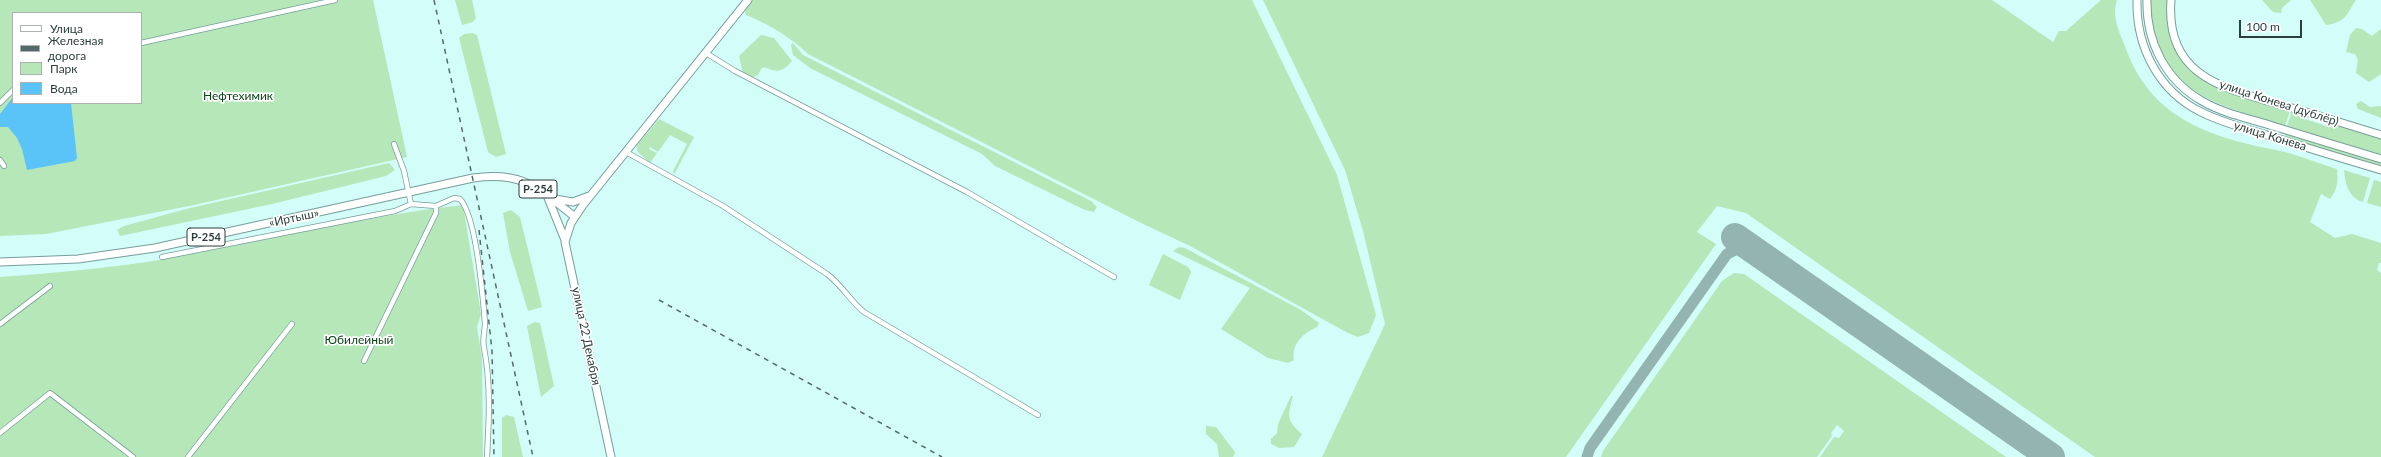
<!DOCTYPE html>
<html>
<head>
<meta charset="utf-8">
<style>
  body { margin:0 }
  #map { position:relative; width:2381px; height:457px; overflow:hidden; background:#d3fdf9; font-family:Lato,sans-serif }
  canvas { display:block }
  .legend { position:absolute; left:12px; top:12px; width:130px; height:92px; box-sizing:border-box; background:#fff; border:1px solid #abb2b1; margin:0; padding:5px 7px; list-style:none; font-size:12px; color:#2d3e3d }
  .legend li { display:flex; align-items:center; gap:8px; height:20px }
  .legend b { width:20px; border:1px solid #abb2b1 }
  .scale { position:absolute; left:2239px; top:20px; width:63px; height:18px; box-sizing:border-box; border:2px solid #2d3e3d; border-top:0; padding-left:5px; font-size:12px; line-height:14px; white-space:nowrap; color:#2d3e3d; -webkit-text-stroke:3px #fff; paint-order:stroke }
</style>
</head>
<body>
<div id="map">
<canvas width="2381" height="457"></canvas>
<ul class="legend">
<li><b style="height:5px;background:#fff"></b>Улица</li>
<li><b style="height:5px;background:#536a68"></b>Железная дорога</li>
<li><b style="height:11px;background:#b5e7b9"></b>Парк</li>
<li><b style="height:11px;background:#5ac4f8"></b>Вода</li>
</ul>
<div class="scale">100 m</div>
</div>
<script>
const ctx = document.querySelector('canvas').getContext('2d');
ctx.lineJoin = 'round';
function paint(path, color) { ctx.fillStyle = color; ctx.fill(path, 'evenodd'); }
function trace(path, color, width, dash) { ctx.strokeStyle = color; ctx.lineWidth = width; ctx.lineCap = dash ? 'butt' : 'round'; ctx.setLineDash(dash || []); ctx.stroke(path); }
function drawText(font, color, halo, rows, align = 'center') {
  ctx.font = font + ' Lato,sans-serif'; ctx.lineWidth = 3.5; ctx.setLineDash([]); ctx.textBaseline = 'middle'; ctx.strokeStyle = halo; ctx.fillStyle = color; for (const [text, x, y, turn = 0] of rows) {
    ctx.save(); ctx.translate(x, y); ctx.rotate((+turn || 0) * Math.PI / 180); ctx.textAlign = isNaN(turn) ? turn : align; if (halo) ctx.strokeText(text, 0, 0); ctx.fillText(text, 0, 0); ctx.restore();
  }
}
const green = new Path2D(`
  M0,0H373L407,157L194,205L46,234L0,236ZM13,13H141V103H13Z
  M455,0H472L476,18L473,22L462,25Z
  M752,0H1252L1337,175L1376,315L1369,333L1358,337L1348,333L1190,246L1139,222L808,54C789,36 770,25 746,15L745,10Z
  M1263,0H1992L2053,42L2059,31H2066L2101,0H2117C2111,17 2120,33 2126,49C2151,118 2209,137 2276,150C2296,154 2317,163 2337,169C2338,181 2338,189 2330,199L2321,194L2310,222L2335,238L2352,234L2381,243V263H2379L2377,270L2381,273V457H2095L1746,213L1717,206L1697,232L1716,244L1566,457H1322L1385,324L1363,231L1345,170Z
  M2150,0H2168C2161,83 2228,92 2290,111L2285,126C2216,104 2148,90 2150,0Z
  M2262,0H2291L2282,8L2281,13L2273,12Z
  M2310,0H2356C2346,15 2346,22 2326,25Z
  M2356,28L2362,29L2372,36L2381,29V74L2369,82L2356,73L2358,60L2355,54L2346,52L2350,35Z
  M472,33L477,35L506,154L496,157L488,152L459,38L464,34Z
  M761,35L774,38L792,61C783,72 777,73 764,67L761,69L758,75L753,77L743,73L739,56Z
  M793,43L803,55L1091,201L1097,207L1094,212L1085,210L995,166L982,154L810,68L793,55L791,45Z
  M2361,101L2370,107L2381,106V118L2358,109L2356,104Z
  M2292,111L2305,119L2329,127H2342L2381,139V155L2287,126Z
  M659,119L694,137L674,175L673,171L687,144L670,135L658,152L650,147L649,149L657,153L650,163L637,151V145Z
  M2285,134L2381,163V166L2284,137Z
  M389,163L395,170L386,176L272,204L120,236L117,230L124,226L186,209Z
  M2344,170L2370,178L2363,202C2349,198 2345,184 2344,170Z
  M2374,180L2381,182V207L2367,203Z
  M463,205L481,314L477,327L482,359L483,457H0V277C51,273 102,269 153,261C256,243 358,217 463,205Z
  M511,210L520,217L542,307L528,311L510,252L503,213Z
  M1179,247L1185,248L1301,310L1319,323L1317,327C1304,333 1291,343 1294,360L1288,363L1268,358L1221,329L1250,288L1173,251Z
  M1163,254L1188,267L1191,272L1180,300L1149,285Z
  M1734,273L1744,274L2006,457H1820L1834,437L1839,438L1844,431L1837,425L1831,433L1832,436L1817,457H1601L1603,451L1722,281Z
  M535,322L540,323L554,386L541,397L527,326Z
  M1291,396H1293C1288,416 1285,419 1302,434L1294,447L1279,448L1271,444V439L1277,433L1278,424Z
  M506,415L514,417L523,457H502V418Z
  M1206,426L1216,427L1235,452L1233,457H1219L1217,444L1206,434Z`);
const water = new Path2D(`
  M13,97V103H71L77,158L75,161L27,170L22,149L17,138L8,127H0V114Z`);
const taxiway = new Path2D(`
  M1587,457L1590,448L1727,254L1739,248L1754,250
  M2042,457L2045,453`);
const runway = new Path2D(`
  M1735,237L2051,457`);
const minor = new Path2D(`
  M141,43L335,0
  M706,53L735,71L967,192L1114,277
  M0,103L13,90
  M394,144L404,171L411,204
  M626,152L723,206L827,274C842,285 850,301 864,312L1038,415
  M0,160L4,166
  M162,257L395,211L411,204L436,206L454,198L460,199C476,216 483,298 485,323C485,331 482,340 484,348C491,383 489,421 487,457
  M0,324L50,286
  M364,361L436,213V206
  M0,433L50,393L133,457
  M188,457L292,324`);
const secondary = new Path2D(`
  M2171,0C2165,78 2225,88 2285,106C2317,115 2349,125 2381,135`);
const primary = new Path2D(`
  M2137,0C2136,46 2158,91 2201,112C2223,123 2247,129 2270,136C2307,148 2344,159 2381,170
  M2147,0C2146,41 2165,80 2202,101C2224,114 2252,119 2276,127C2311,138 2346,148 2381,159
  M548,198L565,240
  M555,199L573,202L589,196
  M0,262L78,259L155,248L473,178C523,171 538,188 575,217
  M611,457L565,242L571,223L583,205L748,0`);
const rail = new Path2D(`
  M434,0L533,457
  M479,230L492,351L494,457
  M659,300L942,457`);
const shields = [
  [538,189,38],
  [206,237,38]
];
const shieldNames = [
  ["Р-254",538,189],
  ["Р-254",206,237]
];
const parkNames = [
  ["Нефтехимик",238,96],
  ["Юбилейный",359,340]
];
const streetNames = [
  ["улица Конева (дублёр)",2279,103,18],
  ["улица Конева",2270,136,17],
  ["«Иртыш»",294,218,-12],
  ["улица 22 Декабря",586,336,78]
];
paint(green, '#b5e7b9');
paint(water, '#5ac4f8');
trace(taxiway, '#93b4b0', 11);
trace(runway, '#93b4b0', 28);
trace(minor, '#769e9a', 6);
trace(secondary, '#769e9a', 9);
trace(primary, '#769e9a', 9);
trace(minor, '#fff', 4.5);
trace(secondary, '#fff', 7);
trace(primary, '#fff', 7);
trace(rail, '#536a68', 1.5, [5, 5]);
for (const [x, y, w] of shields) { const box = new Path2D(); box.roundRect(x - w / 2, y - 9, w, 18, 3); ctx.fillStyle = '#fff'; ctx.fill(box); trace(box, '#2d3e3d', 1); }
drawText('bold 11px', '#2d3e3d', null, shieldNames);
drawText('12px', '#0c4419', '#fff', parkNames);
drawText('12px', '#2d3e3d', '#fff', streetNames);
</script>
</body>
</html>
